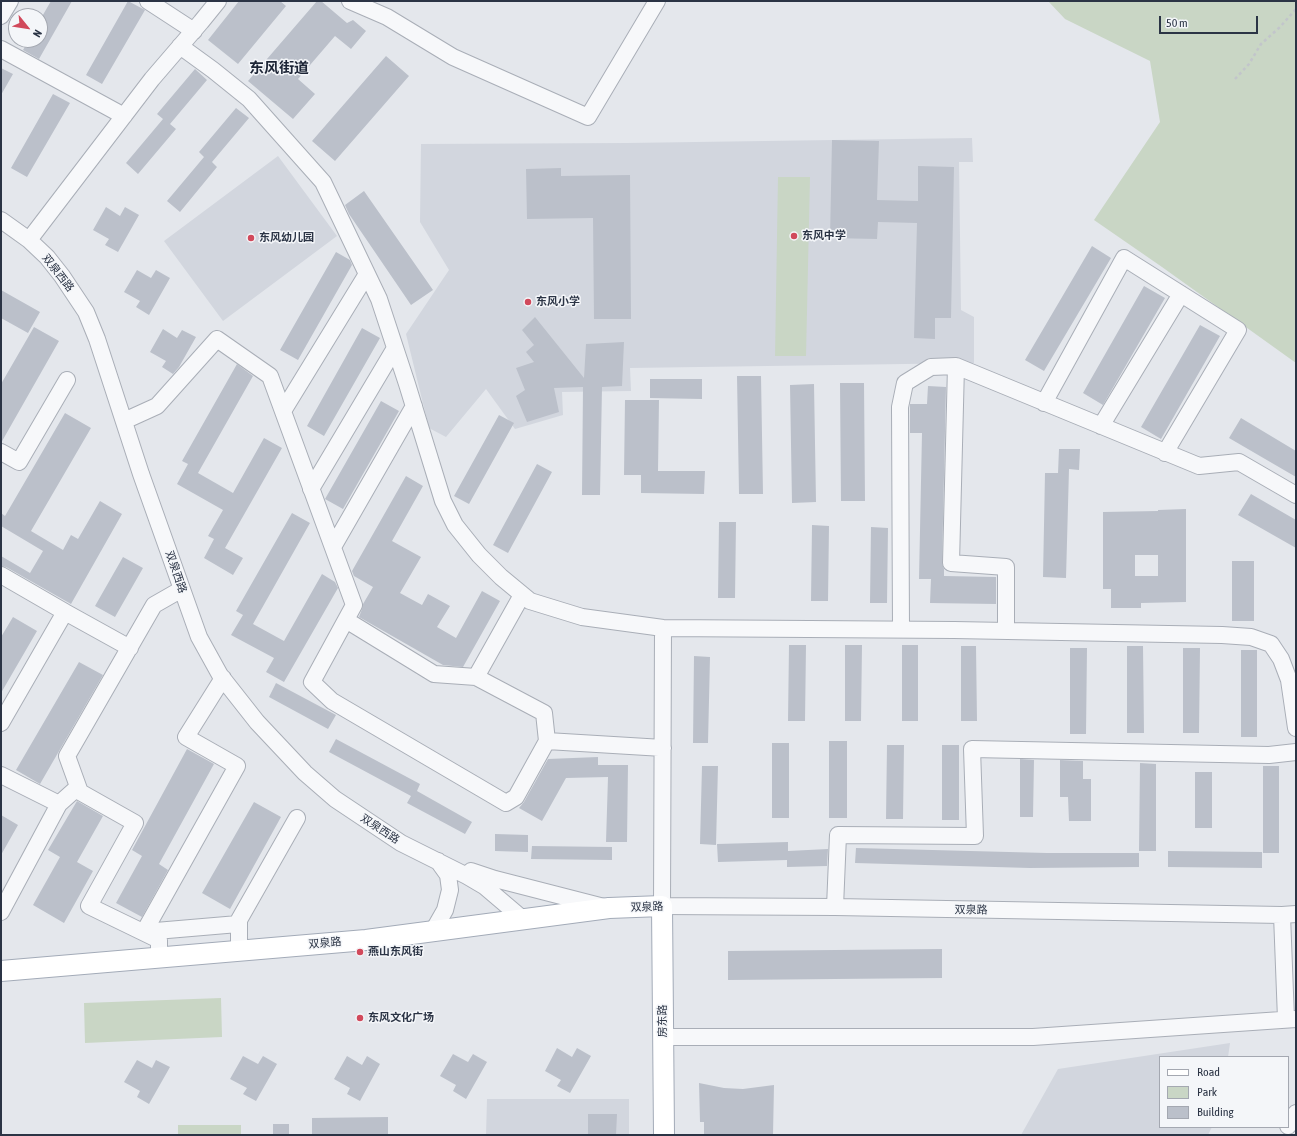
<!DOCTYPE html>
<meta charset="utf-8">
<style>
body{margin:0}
#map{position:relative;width:1297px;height:1136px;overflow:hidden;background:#e4e7ec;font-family:"Asap Condensed",sans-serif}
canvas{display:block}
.frame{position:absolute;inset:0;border:2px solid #2b3445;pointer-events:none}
.legend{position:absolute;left:1159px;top:1056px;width:130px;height:72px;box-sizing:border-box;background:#f4f6f9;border:1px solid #a4a8b1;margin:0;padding:5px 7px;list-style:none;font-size:12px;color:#2b3445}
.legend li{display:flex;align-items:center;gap:8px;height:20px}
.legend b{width:20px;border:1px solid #a4a8b1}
.north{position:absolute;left:8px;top:8px;width:40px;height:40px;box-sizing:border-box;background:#f4f6f9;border:1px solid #a4a8b1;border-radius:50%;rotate:120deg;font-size:11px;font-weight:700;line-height:16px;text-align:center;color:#2b3445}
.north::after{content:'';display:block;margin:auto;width:14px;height:18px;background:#d1495b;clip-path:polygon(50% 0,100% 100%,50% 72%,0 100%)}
.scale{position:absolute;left:1159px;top:16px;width:99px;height:18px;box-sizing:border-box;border:2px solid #2b3445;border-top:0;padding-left:5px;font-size:12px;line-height:14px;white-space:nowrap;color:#2b3445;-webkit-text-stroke:3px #f4f6f9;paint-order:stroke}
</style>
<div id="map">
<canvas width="1297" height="1136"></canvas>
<div class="frame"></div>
<ul class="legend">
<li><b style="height:5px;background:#fff"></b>Road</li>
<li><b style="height:11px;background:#c9d6c5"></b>Park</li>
<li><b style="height:11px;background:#bbc0ca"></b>Building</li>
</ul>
<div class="north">N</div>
<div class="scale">50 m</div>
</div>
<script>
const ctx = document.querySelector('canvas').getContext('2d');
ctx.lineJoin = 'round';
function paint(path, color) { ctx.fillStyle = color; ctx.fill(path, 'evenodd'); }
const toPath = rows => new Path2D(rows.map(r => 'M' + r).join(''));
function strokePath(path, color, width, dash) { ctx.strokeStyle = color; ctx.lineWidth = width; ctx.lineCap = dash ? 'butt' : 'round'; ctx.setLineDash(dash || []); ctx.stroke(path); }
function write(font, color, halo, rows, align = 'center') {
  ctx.font = font + ' "Asap Condensed","Noto Sans SC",sans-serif'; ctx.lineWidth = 3; ctx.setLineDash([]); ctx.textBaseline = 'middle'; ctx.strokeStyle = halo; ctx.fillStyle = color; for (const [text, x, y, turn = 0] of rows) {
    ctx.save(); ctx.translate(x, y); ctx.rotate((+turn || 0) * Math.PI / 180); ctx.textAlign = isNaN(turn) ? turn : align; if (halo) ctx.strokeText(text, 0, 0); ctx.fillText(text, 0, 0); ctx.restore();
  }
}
paint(toPath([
 [972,138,973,162,959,162,961,310,974,317,974,363,630,368,631,391,562,392,563,415,515,429,486,389,446,437,429,428,406,334,449,270,420,222,421,144,627,143],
 [278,156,337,236,223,321,164,241],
 [1230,1043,1228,1057,1160,1057,1160,1127,1212,1127,1208,1135,1021,1135,1058,1069],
 [487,1099,629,1099,629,1135,486,1135]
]), '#d2d6de');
paint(toPath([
 [1048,1,1296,1,1296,363,1162,267,1094,220,1160,122,1150,61,1065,19],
 [778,177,810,177,806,356,775,356],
 [221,998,222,1037,85,1043,84,1003],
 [178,1125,241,1125,241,1135,178,1135]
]), '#c9d6c5');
paint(toPath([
 [51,1,72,1,39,59,23,50,29,40,40,40,40,20],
 [128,1,145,10,102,84,86,75],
 [239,1,280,1,286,6,238,64,208,40],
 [317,1,321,1,347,23,353,20,366,31,351,49,335,36,298,79,315,94,293,119,248,81],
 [386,56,409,76,335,161,312,141],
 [1,68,13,74,1,95],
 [195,69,207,80,170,124,176,129,138,174,126,163,163,119,157,114],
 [53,94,70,103,27,177,11,168],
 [236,108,249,118,212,162,217,167,180,212,167,201,204,157,199,152],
 [832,140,879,141,877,200,918,201,918,166,954,167,951,318,935,318,935,339,914,338,917,223,878,222,877,239,830,238],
 [561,168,561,176,630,175,631,319,594,319,593,218,527,219,526,169],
 [364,191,433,290,411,305,349,214,345,205],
 [106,207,120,216,125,207,139,215,118,252,105,245,109,239,93,230],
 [1092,246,1111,258,1044,371,1025,360],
 [336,252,350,260,352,265,298,360,280,350],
 [137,270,151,278,156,270,170,278,149,315,136,307,140,301,124,292],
 [1144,286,1165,298,1103,405,1083,393],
 [1,290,40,312,28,333,1,318],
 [535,317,584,378,586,344,624,342,622,386,602,387,600,495,582,495,583,387,554,388,559,412,527,422,516,396,525,390,516,368,534,362,526,352,534,345,522,330],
 [1200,325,1220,336,1161,439,1141,427],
 [34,327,59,341,1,443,1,384],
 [362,328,380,338,324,436,307,426],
 [163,329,177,338,182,330,196,337,179,367,173,374,162,367,166,361,150,352],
 [237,364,253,376,198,473,233,493,264,438,282,448,225,548,243,558,233,575,204,558,214,539,208,536,223,510,177,484,188,464,182,461],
 [737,376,761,376,763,494,739,494],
 [650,379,702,379,702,399,650,398],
 [840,383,864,383,865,501,841,501],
 [814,384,816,502,792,503,790,385],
 [928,386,946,387,942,563,944,569,944,576,996,577,996,604,930,603,931,579,919,579,922,433,910,433,910,404,927,404],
 [625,400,659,400,658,471,705,471,704,494,641,493,641,475,624,475],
 [381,401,399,411,343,509,325,499],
 [65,413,91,428,31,531,63,550,71,535,78,539,100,501,122,514,71,604,6,567,1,566,1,556,30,573,43,551,1,526,1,513,5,516],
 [499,415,514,423,469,504,454,496],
 [1241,418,1296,451,1296,477,1229,438],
 [1059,449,1080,449,1079,470,1069,469,1066,578,1043,577,1045,473,1058,473],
 [537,464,552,472,508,553,493,545],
 [406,476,423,486,392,541,421,557,400,593,422,605,428,594,450,606,437,627,456,638,482,591,500,601,463,667,443,665,359,617,362,609,363,604,373,587,354,576,352,571],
 [1251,494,1296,520,1296,548,1238,515],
 [1186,509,1186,602,1141,603,1141,608,1111,608,1111,589,1103,589,1103,512,1158,511,1158,510],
 [1135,555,1158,555,1158,576,1135,576],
 [292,513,310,523,253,624,284,641,322,574,335,582,338,588,284,682,266,672,274,658,231,635,243,615,236,611],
 [719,522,736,522,735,598,718,598],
 [812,525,829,526,828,601,811,601],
 [871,527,888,528,887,603,870,603],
 [123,557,143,568,115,617,95,606],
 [1232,561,1254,561,1254,621,1232,621],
 [13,617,37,631,1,693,1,637],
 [789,645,806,645,805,721,788,721],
 [845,645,862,645,861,721,845,721],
 [902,645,918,645,918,721,902,721],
 [961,646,976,646,977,721,961,721],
 [1127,646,1143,646,1144,733,1127,733],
 [1070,648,1087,648,1086,734,1070,734],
 [1183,648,1200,648,1199,733,1183,733],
 [1241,650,1257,650,1257,737,1241,737],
 [694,656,710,657,708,743,693,743],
 [79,662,103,675,40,784,16,770],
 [276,683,336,715,328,729,269,697],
 [336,739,420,784,417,791,472,822,465,834,407,803,411,796,329,752],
 [829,741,847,741,847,818,829,818],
 [772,743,789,743,789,818,772,818],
 [887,745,904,745,903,819,886,819],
 [942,745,959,745,959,820,942,820],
 [187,749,214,764,159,864,168,870,142,917,116,903,142,856,132,850],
 [598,757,598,765,628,765,627,842,606,842,608,777,566,778,542,821,519,808,524,802,548,759],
 [1020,759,1034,760,1033,817,1020,817],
 [1060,760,1083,761,1083,779,1091,779,1091,821,1069,821,1068,797,1060,797],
 [1140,763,1156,764,1156,851,1139,851],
 [702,766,718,766,716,845,700,844],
 [1263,766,1279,766,1279,853,1263,853],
 [1195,772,1212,772,1212,828,1195,828],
 [77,801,103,816,77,862,93,871,64,923,33,905,60,857,48,850],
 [254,802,281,817,230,909,202,893],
 [1,815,18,825,1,855],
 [495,834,528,835,528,852,495,851],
 [788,842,788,851,828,849,827,866,787,867,787,860,718,862,717,844],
 [532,846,612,847,612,860,531,859],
 [856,848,1047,853,1139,853,1139,867,1030,868,855,863],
 [1168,851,1262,852,1262,868,1168,867],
 [942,949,942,978,728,980,728,951],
 [557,1048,572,1057,577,1048,591,1056,570,1093,557,1086,561,1080,545,1071],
 [453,1054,468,1062,473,1054,487,1062,466,1099,453,1091,456,1085,440,1076],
 [243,1056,258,1064,263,1056,277,1064,256,1101,243,1094,247,1088,230,1079],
 [347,1056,362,1065,367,1056,380,1064,360,1101,347,1094,350,1088,334,1079],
 [137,1060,152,1068,156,1060,170,1067,149,1104,137,1097,140,1091,124,1082],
 [699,1083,724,1088,743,1089,774,1085,773,1135,704,1135,704,1122,700,1122],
 [588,1114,617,1114,616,1135,588,1135],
 [388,1117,388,1135,312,1135,312,1118],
 [273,1124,289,1124,289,1135,273,1135]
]), '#bbc0ca');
const minor = toPath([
 [148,1,194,31],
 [350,1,387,17,453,57,588,117,657,1],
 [1,16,10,1],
 [180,46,213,70,249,99,323,182,379,299,407,384,443,501,455,525,479,555,501,577,530,601,582,617,663,628,954,630,1222,635,1251,637,1271,644,1281,659,1289,680,1296,728],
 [1,49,124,116],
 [1,220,29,240,47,257,62,276,86,312,97,339,141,474,199,637,220,675,257,722,305,773,335,799,401,843,467,876,484,886,524,920],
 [29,240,152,79,201,22,218,1],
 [956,366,951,563,1006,567,1006,631],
 [1044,403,1124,258,1238,330,1165,453],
 [283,411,367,274],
 [124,421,157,406,217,339,270,376,354,605,312,682,332,701,506,803,516,797,547,741,663,748],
 [1101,426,1181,294],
 [1,452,19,462,67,380],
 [311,489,395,348],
 [333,547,414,406],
 [1,575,65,612],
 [522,595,476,677,544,713,547,741],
 [346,620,434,674,476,677],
 [663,628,662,906,835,907,1282,915,1296,914],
 [901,629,900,407,905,383,931,367,956,366,1199,466,1239,462,1296,495],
 [223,678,186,737,237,766,144,932,238,924],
 [1,723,65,612,130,648],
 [1,775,59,804],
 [471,871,495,879,604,907],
 [835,907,838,835,975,836,972,749,1269,755,1296,752],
 [1,912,59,804,78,787],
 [1282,915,1286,1019],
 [433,931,445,910,450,890,448,875,438,861],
 [239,951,239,920,297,818],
 [159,958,159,940,89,906,135,823,80,792,67,756,154,605,182,589],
 [663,1037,1033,1037,1296,1019],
 [1288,1126,1296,1113]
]);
const major = toPath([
 [1,971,366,940,609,908,662,906,664,1135]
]);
strokePath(minor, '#a9aeb7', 18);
strokePath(major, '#a3abb8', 22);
strokePath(toPath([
 [1235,79,1249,64,1261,44,1280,27,1296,9]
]), '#c2c5cb', 2.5, [3, 3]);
strokePath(minor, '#f7f8fa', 16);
strokePath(major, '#fff', 20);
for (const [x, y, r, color] of [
 [794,236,4,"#d1495b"],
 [251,238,4,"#d1495b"],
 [528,302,4,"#d1495b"],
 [360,952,4,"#d1495b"],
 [360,1018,4,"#d1495b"]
]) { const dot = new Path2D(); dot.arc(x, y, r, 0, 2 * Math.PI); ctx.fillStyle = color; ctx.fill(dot); strokePath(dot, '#f4f6f9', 1.5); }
write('bold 11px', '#2b3445', '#f4f6f9', [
 ["东风中学",802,236],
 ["东风幼儿园",259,238],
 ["东风小学",536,302],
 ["燕山东风街",368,952],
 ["东风文化广场",368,1018]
], 'left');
write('11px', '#2b3445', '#f4f6f9', [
 ["双泉西路",58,273,52],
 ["双泉西路",176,572,71],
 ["双泉西路",380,829,33],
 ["双泉路",647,907,-2],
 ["双泉路",971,910,1],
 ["双泉路",325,943,-5],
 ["房东路",663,1021,-90]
]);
write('bold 15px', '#1d2536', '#f4f6f9', [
 ["东风街道",279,68]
]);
</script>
